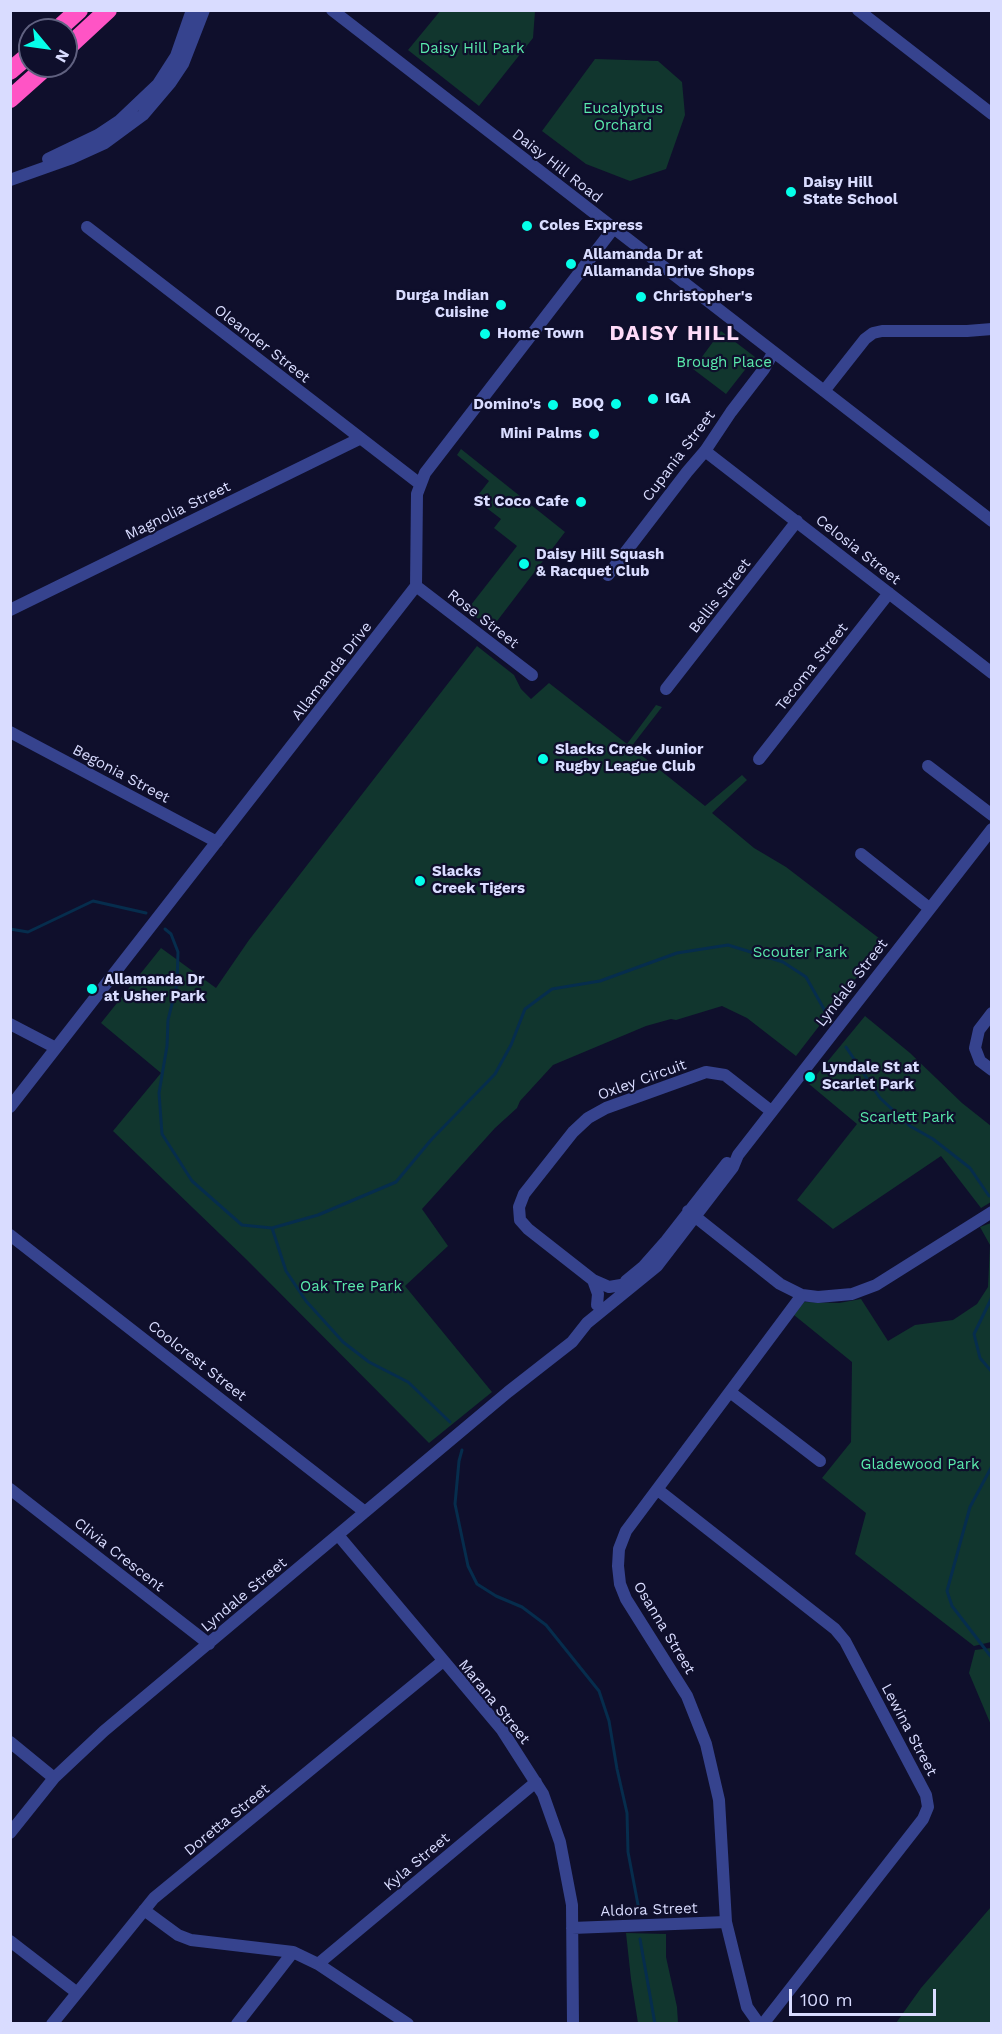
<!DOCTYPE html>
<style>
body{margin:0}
#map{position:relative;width:1002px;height:2034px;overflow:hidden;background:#0f0f2c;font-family:"Work Sans",sans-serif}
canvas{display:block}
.frame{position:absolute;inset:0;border:12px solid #d9dcff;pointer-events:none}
.north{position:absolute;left:18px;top:18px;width:60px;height:60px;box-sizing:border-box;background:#0f0f2c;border:2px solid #606180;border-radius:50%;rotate:119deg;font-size:16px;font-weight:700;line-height:24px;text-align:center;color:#d9dcff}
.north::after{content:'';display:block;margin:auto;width:21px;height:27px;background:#05ffea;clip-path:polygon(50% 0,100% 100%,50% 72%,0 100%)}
.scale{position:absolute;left:789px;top:1989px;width:147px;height:27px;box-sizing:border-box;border:3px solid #d9dcff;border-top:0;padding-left:8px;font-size:18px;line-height:21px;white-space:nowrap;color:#d9dcff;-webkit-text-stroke:4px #0f0f2c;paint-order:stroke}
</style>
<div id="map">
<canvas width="1002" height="2034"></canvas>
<div class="frame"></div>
<div class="north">N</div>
<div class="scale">100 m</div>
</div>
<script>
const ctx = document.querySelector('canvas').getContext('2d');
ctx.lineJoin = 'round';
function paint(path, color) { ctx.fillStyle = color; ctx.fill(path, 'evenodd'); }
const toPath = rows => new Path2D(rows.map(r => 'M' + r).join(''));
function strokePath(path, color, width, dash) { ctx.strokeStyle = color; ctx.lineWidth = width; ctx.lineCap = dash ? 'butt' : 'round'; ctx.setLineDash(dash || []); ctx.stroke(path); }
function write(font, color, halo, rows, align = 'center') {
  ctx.font = font + ' "Work Sans",sans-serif'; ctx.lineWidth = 4.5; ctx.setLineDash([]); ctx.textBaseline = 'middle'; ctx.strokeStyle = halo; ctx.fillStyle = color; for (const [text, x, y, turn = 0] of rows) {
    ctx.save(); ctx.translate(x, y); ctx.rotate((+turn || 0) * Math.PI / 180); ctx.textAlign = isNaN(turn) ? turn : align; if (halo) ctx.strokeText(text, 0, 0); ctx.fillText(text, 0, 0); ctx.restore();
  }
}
paint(toPath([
 [441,10,535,11,533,38,479,106,408,50],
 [595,59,658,61,682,82,685,115,666,169,630,181,586,164,542,131],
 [721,331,755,357,726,394,693,369],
 [461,449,565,532,491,629,467,610,517,546,494,528,501,519,475,499,489,481,457,455],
 [477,646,514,675,521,689,531,699,549,683,627,744,656,705,662,707,631,747,705,806,742,775,747,780,712,813,754,848,786,867,884,942,796,1056,747,1018,722,1006,676,1020,671,1019,646,1026,553,1065,520,1101,517,1108,495,1128,422,1209,448,1246,405,1286,492,1392,429,1443,247,1260,113,1131,161,1073,101,1023,161,948,216,988,249,940],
 [865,1016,910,1053,962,1103,991,1126,991,1202,981,1208,941,1156,833,1229,797,1200,857,1124,809,1084],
 [991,1223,991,1642,974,1646,855,1554,866,1513,822,1478,851,1442,852,1362,794,1315,804,1302,839,1303,861,1299,888,1341,915,1325,953,1320,977,1304,988,1287,990,1245,980,1227],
 [991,1648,992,1648,991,1725,969,1673,975,1650],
 [991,1907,991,2023,896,2023,921,1988],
 [626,1933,666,1934,666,1957,677,2007,678,2023,638,2023,631,1979]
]), '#11362e');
strokePath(toPath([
 [10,929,28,932,93,901,146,913],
 [165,929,171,934,178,952,177,984,168,1020,167,1046,159,1093,162,1134,192,1181,242,1225,272,1228,318,1215,396,1182,431,1140,495,1074,511,1045,525,1009,552,989,600,981,677,953,728,945,783,962,806,977,825,1011],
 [846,1047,880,1098,910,1126,933,1139,970,1168,989,1196],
 [272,1228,286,1271,306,1301,343,1342,369,1362,408,1382,450,1422],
 [992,1297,974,1334,980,1358,992,1372],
 [462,1450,459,1461,455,1504,468,1566,477,1584,496,1596,522,1607,546,1625,599,1691,609,1721,617,1769,627,1813,628,1852,639,1910],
 [992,1466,970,1507,947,1591,952,1606,992,1658],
 [640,1939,655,2024]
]), '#062d4d', 3);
strokePath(toPath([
 [332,10,992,521],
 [858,10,992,114],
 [48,159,98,135,119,121,158,84,176,56,192,10],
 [10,180,72,158,105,143,143,115,171,82,183,64,204,10],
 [87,227,420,484],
 [824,391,865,339,873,333,882,331,967,331,992,329],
 [705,451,992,673],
 [608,575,687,472,705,451,731,412,764,369,773,353],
 [416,586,532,675],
 [10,610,359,439],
 [666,689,797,521],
 [10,732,217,842],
 [759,759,889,593],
 [928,766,992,815],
 [861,854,929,908],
 [992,1013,979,1030,975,1048,980,1061,992,1070],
 [10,1024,56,1048],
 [10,1107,416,586,417,494,425,473,613,229],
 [688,1211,780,1284,802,1295,818,1297,852,1294,876,1285,992,1212],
 [10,1235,365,1512],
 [593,1280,598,1294,597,1305],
 [626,1281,643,1267,666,1241,727,1163],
 [621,1285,609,1287,593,1280,528,1229,520,1220,519,1207,524,1194,573,1132,588,1118,606,1108,706,1072,725,1075,771,1111],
 [730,1392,820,1461],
 [10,1489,209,1644],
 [658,1490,835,1629,845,1641,926,1795,928,1807,923,1819,763,2024],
 [338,1535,502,1730,543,1794,560,1842,572,1905,573,2024],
 [10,1742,54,1778],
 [10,1833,54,1778,104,1731,508,1392,572,1342,587,1323,657,1266,733,1167,738,1155,992,829],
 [144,1910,178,1935,191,1940,293,1952,318,1964,408,2024],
 [572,1928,726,1922],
 [10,1941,76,1992],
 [318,1964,536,1782],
 [52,2024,154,1898,443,1661],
 [237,2024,293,1952],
 [759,2024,747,2007,726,1922,719,1800,706,1744,687,1696,626,1599,620,1584,618,1566,619,1549,626,1531,802,1295]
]), '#36438e', 12);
strokePath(toPath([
 [57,30,79,10],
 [66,49,108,10],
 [10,71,30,54],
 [10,99,47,66]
]), '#ff54c5', 18);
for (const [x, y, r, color] of [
 [791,192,6,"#05ffea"],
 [527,226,6,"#05ffea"],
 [571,264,6,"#05ffea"],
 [641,297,6,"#05ffea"],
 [501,305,6,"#05ffea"],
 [485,334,6,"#05ffea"],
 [653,399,6,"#05ffea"],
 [616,404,6,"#05ffea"],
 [553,405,6,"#05ffea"],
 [594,434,6,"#05ffea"],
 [581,502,6,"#05ffea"],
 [524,564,6,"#05ffea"],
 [543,759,6,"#05ffea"],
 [420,881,6,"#05ffea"],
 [92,989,6,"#05ffea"],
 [810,1077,6,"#05ffea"]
]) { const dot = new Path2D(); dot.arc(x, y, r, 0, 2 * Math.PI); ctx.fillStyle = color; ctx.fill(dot); strokePath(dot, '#0f0f2c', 2); }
write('15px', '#5aeaac', '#0f0f2c', [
 ["Daisy Hill Park",472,49],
 ["Eucalyptus",623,109],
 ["Orchard",623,126],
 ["Brough Place",724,363],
 ["Scouter Park",800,953],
 ["Scarlett Park",907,1118],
 ["Oak Tree Park",351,1287],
 ["Gladewood Park",920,1465]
]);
write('15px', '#d9dcff', '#0f0f2c', [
 ["Daisy Hill Road",557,166,38],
 ["Oleander Street",262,344,38],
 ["Cupania Street",679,456,-53],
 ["Magnolia Street",178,511,-26],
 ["Celosia Street",858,550,38],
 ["Bellis Street",720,596,-52],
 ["Rose Street",483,619,38],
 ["Tecoma Street",812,667,-52],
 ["Allamanda Drive",332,671,-52],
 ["Begonia Street",121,774,28],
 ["Lyndale Street",852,983,-52],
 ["Oxley Circuit",642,1080,-20],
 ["Coolcrest Street",197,1361,38],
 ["Clivia Crescent",119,1555,38],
 ["Lyndale Street",244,1595,-40],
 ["Osanna Street",664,1628,59],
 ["Marana Street",494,1702,51],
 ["Lewina Street",909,1730,62],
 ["Doretta Street",227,1820,-39],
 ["Kyla Street",417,1862,-40],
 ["Aldora Street",649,1910,-2]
]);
write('bold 15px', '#d9dcff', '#0f0f2c', [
 ["Daisy Hill",803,183],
 ["State School",803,200],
 ["Coles Express",539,226],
 ["Allamanda Dr at",583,255],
 ["Allamanda Drive Shops",583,272],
 ["Durga Indian",489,296,"right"],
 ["Cuisine",489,313,"right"],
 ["Christopher's",653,297],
 ["Home Town",497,334],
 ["IGA",665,399],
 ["BOQ",604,404,"right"],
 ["Domino's",541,405,"right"],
 ["Mini Palms",582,434,"right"],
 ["St Coco Cafe",569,502,"right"],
 ["Daisy Hill Squash",536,555],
 ["& Racquet Club",536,572],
 ["Slacks Creek Junior",555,750],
 ["Rugby League Club",555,767],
 ["Slacks",432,872],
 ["Creek Tigers",432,889],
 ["Allamanda Dr",104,980],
 ["at Usher Park",104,997],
 ["Lyndale St at",822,1068],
 ["Scarlet Park",822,1085]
], 'left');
ctx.letterSpacing = '1.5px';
write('bold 21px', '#ffdbf9', '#0f0f2c', [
 ["DAISY HILL",675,334]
]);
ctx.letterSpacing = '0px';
</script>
